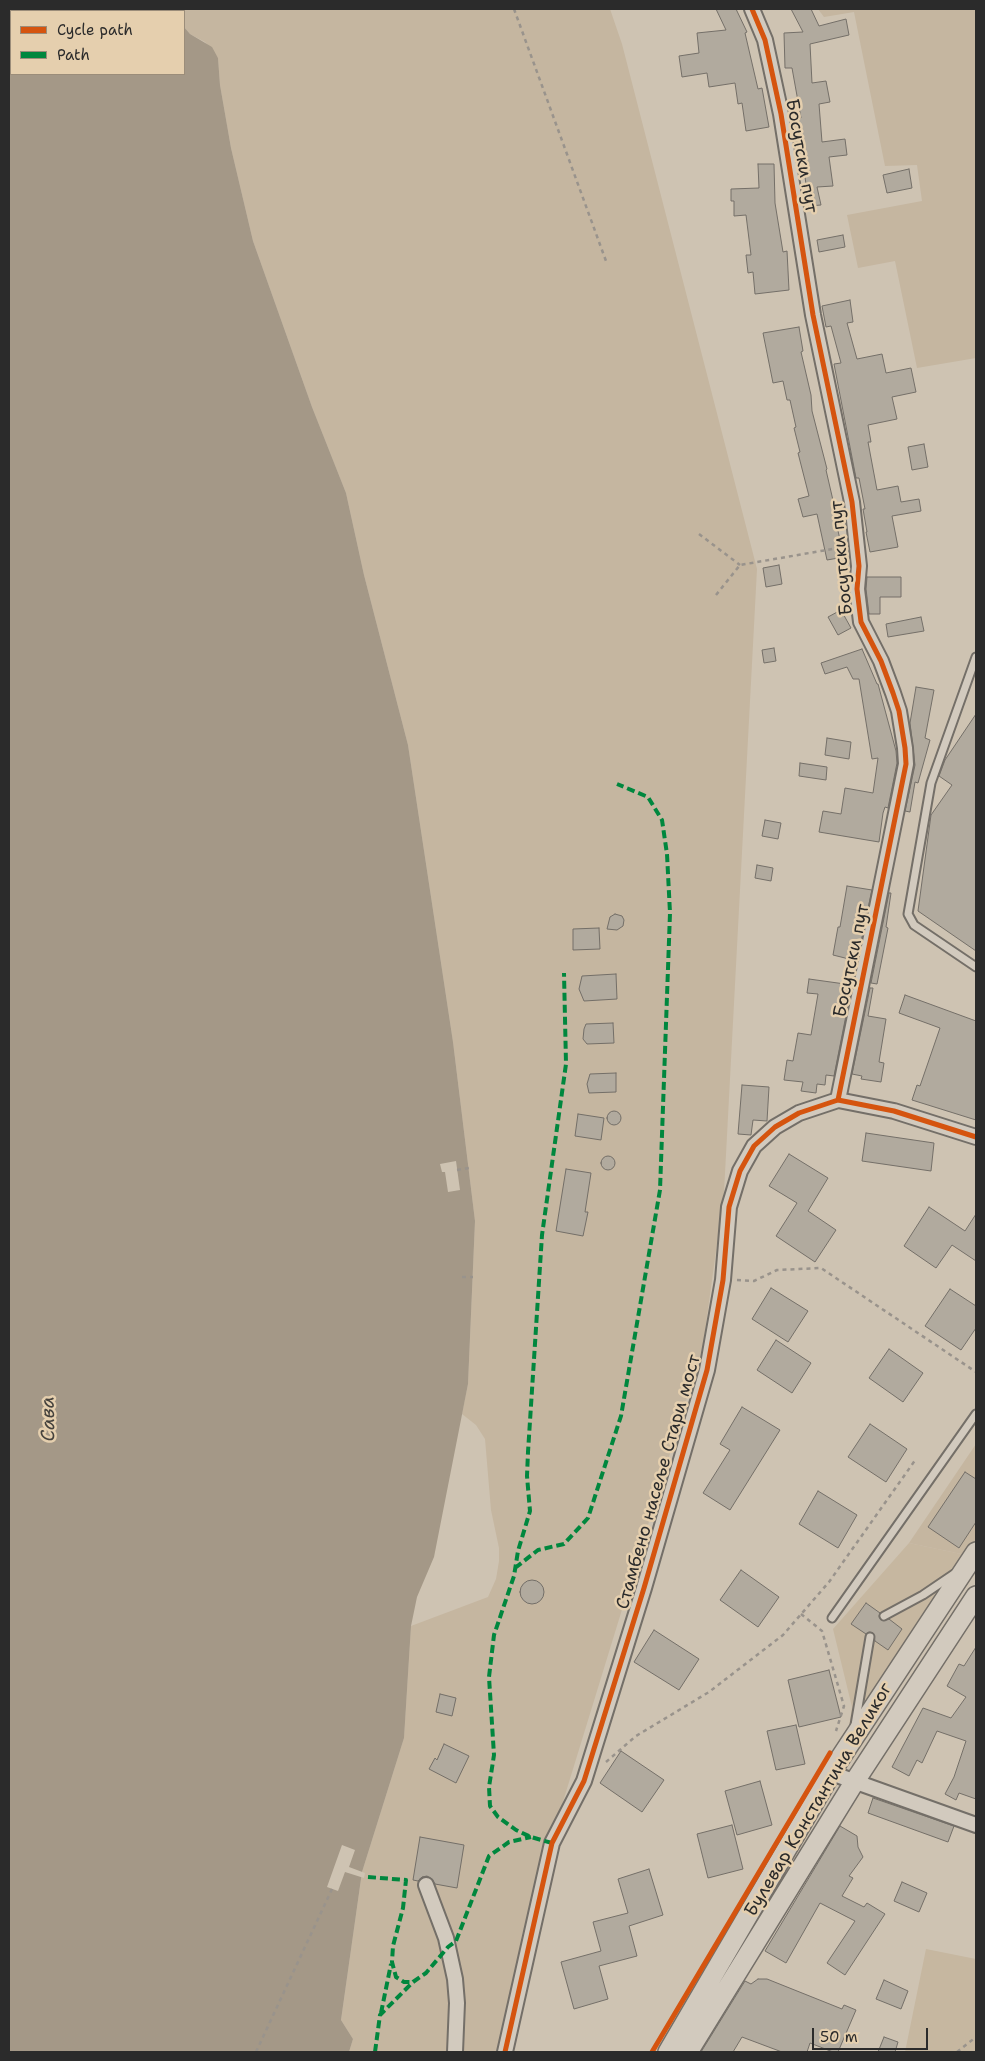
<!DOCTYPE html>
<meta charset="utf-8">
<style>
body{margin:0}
#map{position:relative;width:985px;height:2061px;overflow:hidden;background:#cec3b2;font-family:"Shantell Sans",sans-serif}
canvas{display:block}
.frame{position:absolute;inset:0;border:10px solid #2b2b2b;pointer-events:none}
.legend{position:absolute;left:10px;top:10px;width:175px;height:65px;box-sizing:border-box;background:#e5cfae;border:1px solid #9b8d7a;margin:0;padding:6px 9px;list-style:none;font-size:15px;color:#2b2b2b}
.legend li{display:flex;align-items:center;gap:10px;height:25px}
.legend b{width:25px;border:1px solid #9b8d7a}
.scale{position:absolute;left:812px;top:2028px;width:116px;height:22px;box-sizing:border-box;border:2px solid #2b2b2b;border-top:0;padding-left:6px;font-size:15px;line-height:18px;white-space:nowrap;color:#2b2b2b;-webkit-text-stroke:4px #e5cfae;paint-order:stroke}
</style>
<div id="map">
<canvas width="985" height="2061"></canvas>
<div class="frame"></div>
<ul class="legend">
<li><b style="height:6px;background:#d5540f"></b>Cycle path</li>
<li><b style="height:6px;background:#00873e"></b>Path</li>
</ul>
<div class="scale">50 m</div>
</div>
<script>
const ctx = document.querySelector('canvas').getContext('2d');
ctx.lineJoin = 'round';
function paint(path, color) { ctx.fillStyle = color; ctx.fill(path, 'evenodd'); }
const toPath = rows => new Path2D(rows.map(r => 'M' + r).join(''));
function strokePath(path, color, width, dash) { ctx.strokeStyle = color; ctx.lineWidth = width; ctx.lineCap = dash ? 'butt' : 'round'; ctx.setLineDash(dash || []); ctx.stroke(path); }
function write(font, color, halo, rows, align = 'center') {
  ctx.font = font + ' "Shantell Sans",sans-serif'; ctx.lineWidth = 5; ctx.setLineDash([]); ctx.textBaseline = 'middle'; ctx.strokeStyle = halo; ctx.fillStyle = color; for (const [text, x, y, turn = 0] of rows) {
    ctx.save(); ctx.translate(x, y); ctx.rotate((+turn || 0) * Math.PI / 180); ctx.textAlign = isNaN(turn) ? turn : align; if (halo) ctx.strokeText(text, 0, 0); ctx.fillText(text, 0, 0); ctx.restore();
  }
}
paint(toPath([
 [909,1543,966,1555,849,1726,852,1707,833,1629],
 [926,1949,976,1959,976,2052,905,2052]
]), '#c6b7a0');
paint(toPath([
 [174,9,610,9,622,44,757,569,724,1192,703,1346,522,1935,509,2052,349,2052,353,2039,341,2020,362,1872,404,1738,411,1626,488,1597,496,1579,499,1561,499,1548,491,1510,485,1439,476,1425,462,1414,468,1384,475,1221,453,1042,408,745,364,575,346,493,312,407,253,241,231,148,220,85,218,58,205,42,190,34,184,27,184,11,175,11],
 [818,9,976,9,976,358,917,368,895,261,858,268,847,215,922,201,917,165,885,166,854,12,824,17],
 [976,1444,976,1564,966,1555,909,1543]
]), '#c5b6a0');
paint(toPath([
 [9,9,174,9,175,11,11,11,11,74,184,74,184,27,190,34,212,47,218,58,220,85,231,148,253,241,312,407,346,493,364,575,408,745,453,1042,475,1221,468,1384,434,1557,417,1597,411,1626,404,1738,362,1872,341,2020,353,2039,349,2052,9,2052]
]), '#a49887');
paint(toPath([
 [456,1161,460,1190,448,1192,445,1172,442,1172,440,1164],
 [342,1845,355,1850,349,1867,365,1873,364,1878,345,1872,338,1891,327,1887]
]), '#cec3b2');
const building = toPath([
 [716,9,736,9,747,32,745,33,758,89,762,88,769,127,746,131,742,103,738,104,735,83,709,87,707,73,682,77,679,56,699,53,697,33,726,30,716,9],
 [791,9,811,9,819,26,846,19,849,35,810,44,812,83,826,81,830,102,819,104,822,142,845,139,847,155,829,157,833,186,817,187,821,205,809,206,805,177,804,178,797,144,795,144,794,139,793,118,801,118,792,68,785,68,784,33,803,32,791,9],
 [758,164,774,164,775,203,783,252,787,251,789,290,755,294,753,272,748,273,746,255,751,255,746,215,734,216,734,201,731,201,731,189,759,188,758,164],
 [909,169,912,188,887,193,883,175,909,169],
 [843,235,845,247,819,252,817,240,843,235],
 [850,300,853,322,847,323,857,359,882,354,886,373,911,368,916,392,892,397,897,419,868,425,871,442,868,442,877,490,898,486,901,502,919,499,921,511,892,516,898,547,870,552,866,532,867,532,863,509,865,509,859,478,856,478,834,364,841,363,831,326,826,327,822,306,850,300],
 [799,327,803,351,801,352,811,395,812,411,827,469,826,470,835,509,833,509,844,557,827,560,817,514,803,517,798,499,809,496,798,453,800,452,794,428,796,427,790,400,787,400,783,381,773,383,763,333,799,327],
 [924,444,928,467,912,470,908,447,924,444],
 [779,565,782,584,766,587,763,568,779,565],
 [867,577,901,577,901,597,880,597,880,614,869,614,866,589,867,577],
 [841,610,851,628,838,635,828,617,841,610],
 [921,617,924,631,888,637,886,624,921,617],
 [774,648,776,661,764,663,762,650,774,648],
 [862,649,877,684,878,684,896,751,897,763,888,808,885,807,883,813,879,842,819,832,823,811,841,814,845,788,873,793,878,758,872,759,859,679,853,679,847,667,825,674,821,663,862,649],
 [916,687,934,690,925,738,930,740,918,783,915,782,910,812,905,811,915,765,910,723,916,687],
 [976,714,976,951,918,911,931,815,952,785,939,776,945,760,976,714],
 [827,738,851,742,849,759,825,755,827,738],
 [800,763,827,767,826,780,799,776,800,763],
 [765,820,781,823,778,839,762,836,765,820],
 [757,865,773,868,771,881,755,878,757,865],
 [847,886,872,890,857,961,833,955,838,927,840,927,847,886],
 [889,893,891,893,886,927,888,928,877,984,871,983,889,893],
 [615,914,622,916,624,920,623,926,617,930,607,929,610,917,615,914],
 [599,928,600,949,573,950,573,929,599,928],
 [616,974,617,999,584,1001,579,989,582,976,616,974],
 [809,979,852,985,834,1076,826,1075,825,1085,817,1084,816,1093,801,1091,803,1082,784,1080,787,1060,793,1061,798,1033,811,1035,818,994,807,993,809,979],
 [870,988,873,988,868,1016,886,1019,879,1062,884,1063,881,1082,861,1079,862,1076,852,1074,870,988],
 [905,995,976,1021,976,1120,912,1100,917,1085,920,1086,940,1028,899,1013,905,995],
 [613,1023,614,1043,587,1044,583,1039,584,1029,586,1024,613,1023],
 [616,1073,616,1092,589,1093,587,1084,590,1074,616,1073],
 [742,1085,769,1087,767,1121,753,1120,751,1135,738,1134,742,1085],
 '607 1118a7 7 0 1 1 14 0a7 7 0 1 1-14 0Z',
 [578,1114,604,1118,601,1140,575,1136,578,1114],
 [866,1133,934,1143,931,1171,862,1161,866,1133],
 [789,1154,828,1178,808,1211,836,1230,815,1262,776,1236,797,1203,769,1186,789,1154],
 '601 1163a7 7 0 1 1 14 0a7 7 0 1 1-14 0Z',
 [566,1169,591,1173,585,1212,588,1212,583,1236,556,1231,566,1169],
 [929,1207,965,1231,976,1214,976,1261,952,1245,936,1268,904,1246,929,1207],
 [771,1288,808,1311,788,1342,752,1319,771,1288],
 [950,1289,976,1306,976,1328,961,1350,925,1326,950,1289],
 [776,1340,811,1363,792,1393,757,1370,776,1340],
 [889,1349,923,1373,903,1402,869,1378,889,1349],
 [742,1407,780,1430,730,1510,703,1493,730,1450,720,1444,742,1407],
 [870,1424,907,1449,886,1482,848,1457,870,1424],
 [965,1472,976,1479,976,1522,959,1548,928,1527,965,1472],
 [818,1491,857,1515,838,1548,799,1524,818,1491],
 [741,1570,779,1597,758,1627,720,1600,741,1570],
 '520 1592a12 12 0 1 1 24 0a12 12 0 1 1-24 0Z',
 [866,1603,880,1613,879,1616,881,1620,889,1619,902,1629,888,1650,875,1641,873,1633,869,1632,866,1634,851,1624,866,1603],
 [654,1630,699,1659,679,1690,634,1662,654,1630],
 [976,1647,976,1799,959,1793,956,1800,945,1794,954,1777,966,1741,937,1731,922,1763,917,1760,909,1776,892,1767,923,1708,951,1718,966,1697,947,1686,959,1664,964,1666,976,1647],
 [829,1670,841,1717,799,1727,788,1680,829,1670],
 [440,1694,456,1698,452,1716,436,1712,440,1694],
 [796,1725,805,1764,776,1770,767,1731,796,1725],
 [444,1744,469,1756,456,1783,429,1769,435,1758,437,1760,444,1744],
 [621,1751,664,1780,642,1812,600,1783,621,1751],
 [760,1781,772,1825,737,1835,725,1791,760,1781],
 [873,1798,954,1826,948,1842,868,1813,873,1798],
 [732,1825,743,1869,708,1878,697,1834,732,1825],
 [840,1826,857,1836,858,1847,863,1857,849,1876,853,1878,842,1896,864,1907,867,1903,885,1914,845,1975,827,1963,855,1921,820,1903,786,1963,765,1951,840,1826],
 [420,1837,464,1845,457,1888,435,1884,432,1879,427,1876,422,1877,418,1881,413,1880,420,1837],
 [649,1869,663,1915,629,1926,637,1956,599,1966,608,1999,574,2009,561,1962,601,1951,593,1922,628,1913,618,1879,649,1869],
 [902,1882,927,1893,919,1912,894,1901,902,1882],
 [758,1979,767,1979,842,2009,844,2005,856,2010,838,2052,833,2052,810,2043,807,2052,782,2052,742,2037,733,2052,701,2052,745,1981,751,1984,758,1979],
 [884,1980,908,1991,901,2009,876,1999,884,1980],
 [884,2037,898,2042,895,2052,878,2052,884,2037]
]);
paint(building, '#b1aa9e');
strokePath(building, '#746f68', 1);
const service = toPath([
 [976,657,931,783,908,914,914,925,976,967],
 [884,1616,923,1595,954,1574],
 [832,1618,976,1414],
 [855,1725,870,1637]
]);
const minor = toPath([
 [752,9,765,40,781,114,813,315,852,502,859,566,857,589,861,622,881,661,893,693,899,711,905,748,906,764,838,1100],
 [831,1773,976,1825],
 [426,1885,446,1938,455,1979,457,2003,455,2052],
 [505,2052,552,1843,584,1781,644,1588,707,1370,723,1280,729,1207,740,1171,754,1146,775,1127,799,1113,838,1100,894,1111,976,1137]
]);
const secondary = toPath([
 [668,2052,837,1763,976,1552],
 [688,2052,855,1781,976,1596]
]);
strokePath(service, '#746f68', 11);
strokePath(minor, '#746f68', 18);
strokePath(secondary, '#746f68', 22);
strokePath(toPath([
 [514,9,606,261],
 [699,534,740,565],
 [716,595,740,565,844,547],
 [457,1170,469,1168],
 [462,1277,473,1277],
 [737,1280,754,1281,777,1270,821,1268,976,1372],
 [801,1614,822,1631,844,1706,836,1731],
 [606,1762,636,1736,709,1692,783,1635,829,1582,916,1459],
 [256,2052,332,1889],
 [957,2052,976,2037]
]), '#99938c', 2.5, [4, 4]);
strokePath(service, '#d2cabe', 7);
strokePath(minor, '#d2cabe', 14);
strokePath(secondary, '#d2cabe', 19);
strokePath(toPath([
 [515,1568,538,1550,564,1544,588,1518,621,1416,660,1190,670,913,667,854,662,820,648,797,617,784],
 [552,1843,531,1837,516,1830,498,1817,490,1806,489,1787,494,1755,489,1677,494,1635,514,1576,518,1551,530,1511,527,1476,528,1452,542,1235,566,1064,564,973],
 [368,1877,406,1880,403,1908,393,1946,392,1962,396,1977,404,1982,413,1982],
 [381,2013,391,1964],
 [375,2052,380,2015,413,1982,426,1973,448,1947,456,1941,489,1856,509,1842,531,1837]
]), '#00873e', 4, [8, 4]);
strokePath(toPath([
 [752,9,765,40,781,114,813,315,852,502,859,566,857,589,861,622,881,661,893,693,899,711,905,748,906,764,838,1100],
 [505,2052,552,1843,584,1781,644,1588,707,1370,723,1280,729,1207,740,1171,754,1146,775,1127,799,1113,838,1100,894,1111,976,1137],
 [652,2052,830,1753]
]), '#d5540f', 5);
write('18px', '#2b2b2b', '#e5cfae', [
 ["Босутски пут",801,156,80],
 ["Босутски пут",842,558,-95],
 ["Босутски пут",852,961,-78],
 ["Стамбено насеље Стари мост",659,1482,-74],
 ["Булевар Константина Великог",819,1800,-59]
]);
write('italic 19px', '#45423d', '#e5cfae', [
 ["Сава",49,1419,-91]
]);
</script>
